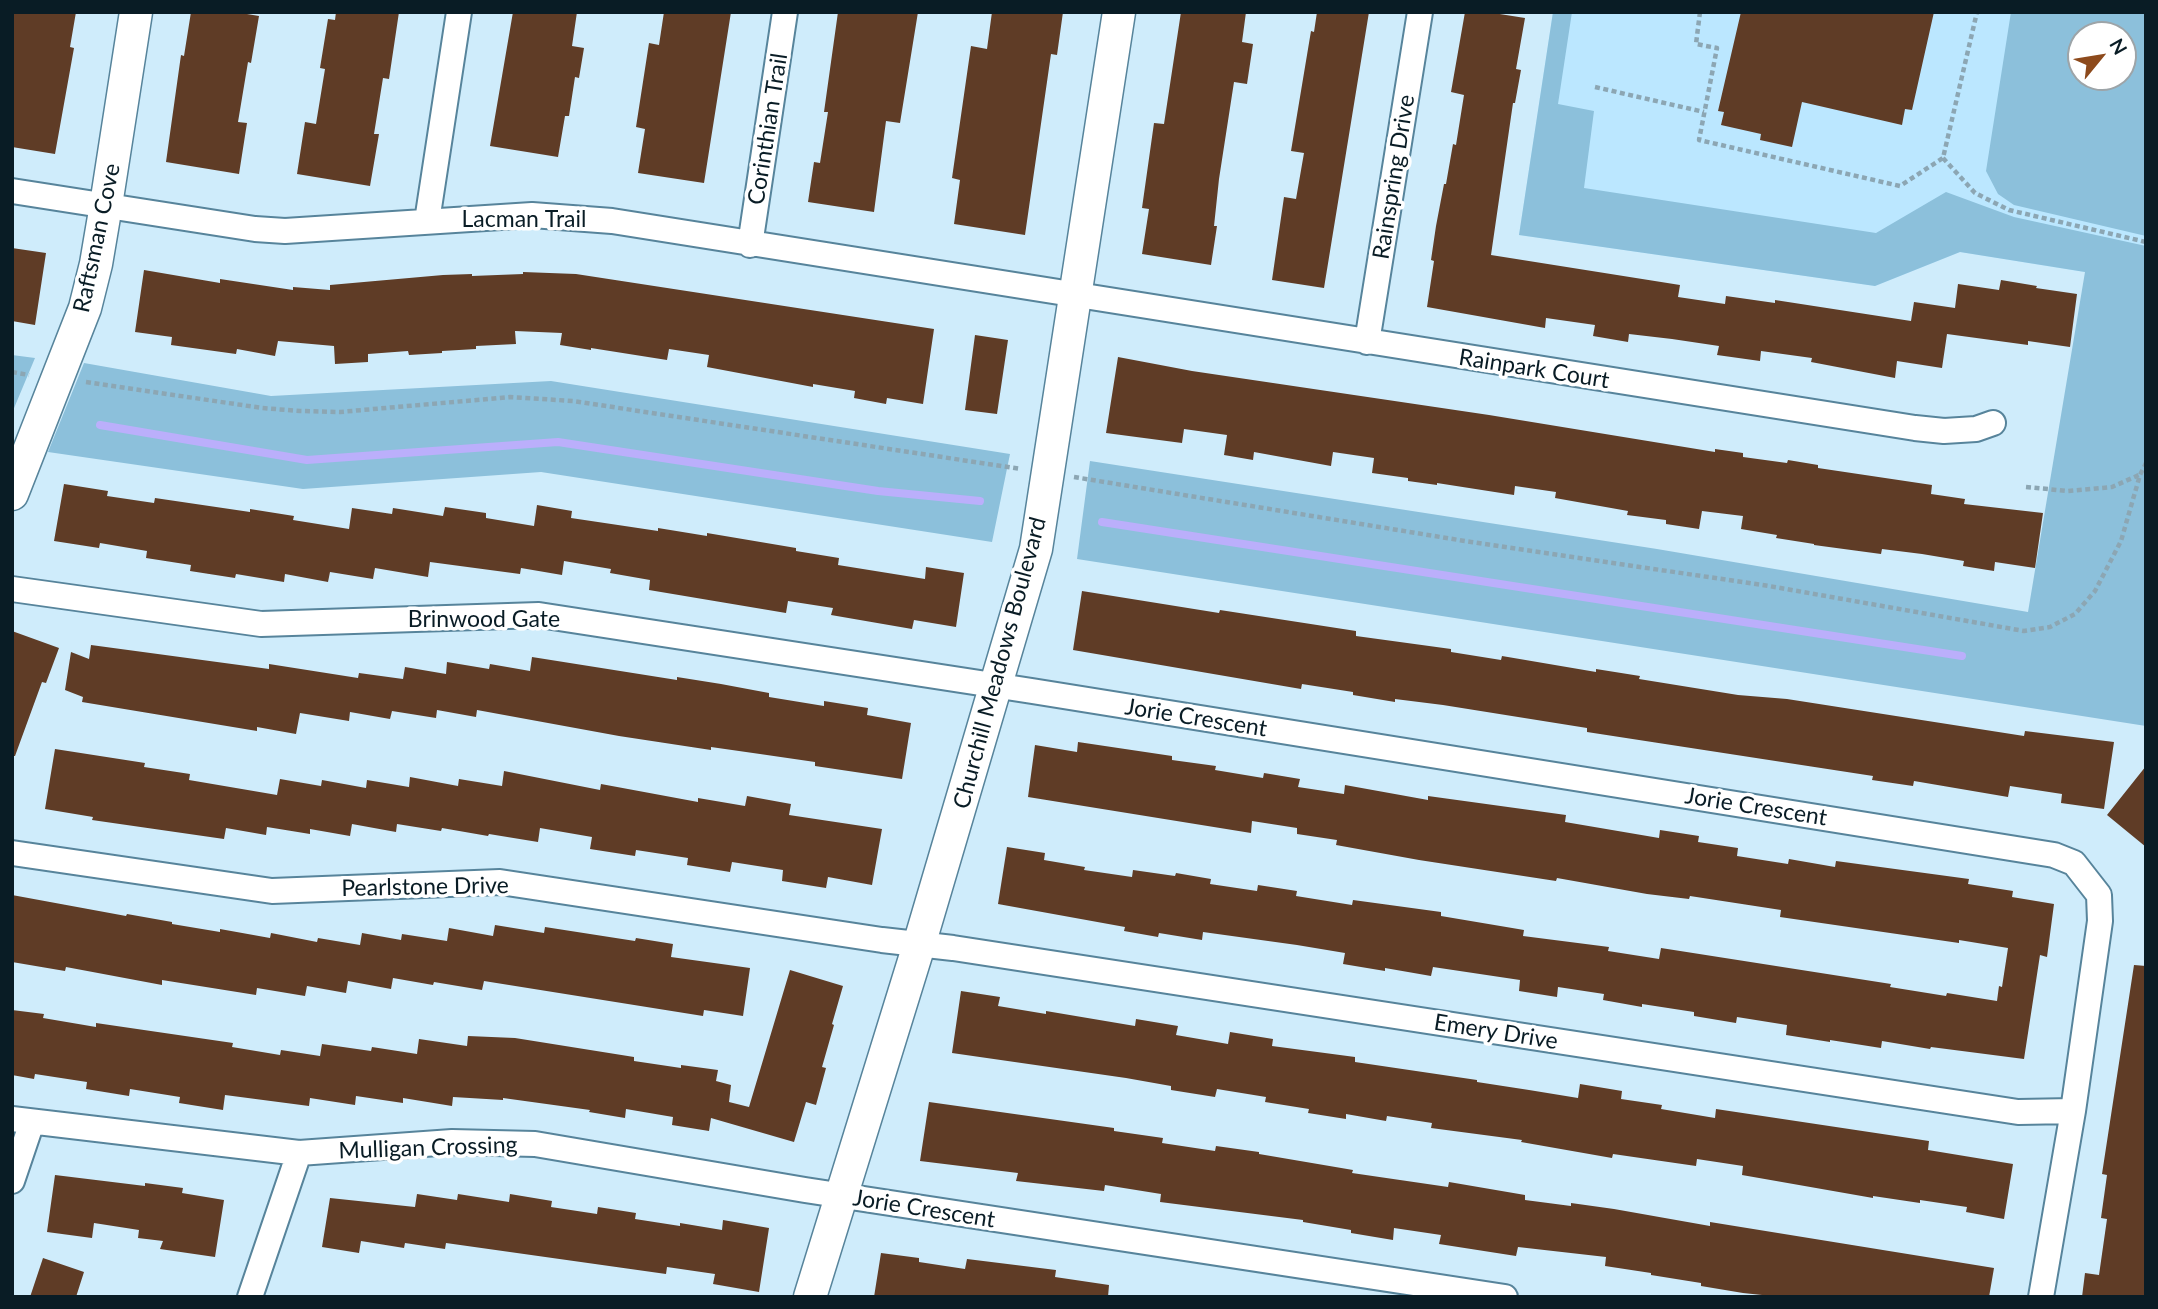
<!DOCTYPE html>
<style>
body{margin:0}
#map{position:relative;width:2158px;height:1309px;overflow:hidden;background:#cfecfb;font-family:Lato,sans-serif}
canvas{display:block}
.frame{position:absolute;inset:0;border:14px solid #091c25;pointer-events:none}
.north{position:absolute;left:2067px;top:21px;width:70px;height:70px;box-sizing:border-box;background:#fff;border:2px solid #9da4a8;border-radius:50%;rotate:60deg;font-size:19px;font-weight:700;line-height:28px;text-align:center;color:#091c25}
.north::after{content:'';display:block;margin:auto;width:24px;height:32px;background:#8d4a1c;clip-path:polygon(50% 0,100% 100%,50% 72%,0 100%)}
</style>
<div id="map">
<canvas width="2158" height="1309"></canvas>
<div class="frame"></div>
<div class="north">N</div>
</div>
<script>
const ctx = document.querySelector('canvas').getContext('2d');
ctx.lineJoin = 'round';
function paint(path, color) { ctx.fillStyle = color; ctx.fill(path, 'evenodd'); }
const toPath = rows => new Path2D(rows.map(r => 'M' + r).join(''));
function strokePath(path, color, width, dash) { ctx.strokeStyle = color; ctx.lineWidth = width; ctx.lineCap = dash ? 'butt' : 'round'; ctx.setLineDash(dash || []); ctx.stroke(path); }
function write(font, color, halo, rows, align = 'center') {
  ctx.font = font + ' Lato,sans-serif'; ctx.lineWidth = 7; ctx.setLineDash([]); ctx.textBaseline = 'middle'; ctx.strokeStyle = halo; ctx.fillStyle = color; for (const [text, x, y, turn = 0] of rows) {
    ctx.save(); ctx.translate(x, y); ctx.rotate((+turn || 0) * Math.PI / 180); ctx.textAlign = isNaN(turn) ? turn : align; if (halo) ctx.strokeText(text, 0, 0); ctx.fillText(text, 0, 0); ctx.restore();
  }
}
paint(toPath([
 [1553,12,2146,12,2146,282,1960,252,1875,286,1519,235],
 [2081,35,2123,35,2123,77,2081,77]
]), '#bbe7ff');
paint(toPath([
 [1553,12,1572,12,1558,104,1594,111,1584,188,1876,233,1946,192,2014,217,2146,246,2146,726,1077,559,1090,461,1657,549,2028,612,2085,272,1960,252,1875,286,1519,235],
 [2011,12,2146,12,2146,236,2014,205,1998,194,1986,171],
 [2081,35,2123,35,2123,77,2081,77],
 [12,355,35,358,12,413],
 [84,363,271,396,551,381,1010,454,992,542,541,472,303,489,48,452]
]), '#8cc0db');
strokePath(toPath([
 [100,425,307,460,558,442,878,491,980,501],
 [1102,522,1962,656]
]), '#bbaffb', 8);
paint(toPath([
 [12,12,76,12,70,47,74,48,55,154,12,147],
 [191,12,235,12,259,16,251,63,248,62,238,122,247,123,239,174,166,162,181,55,184,56],
 [336,12,399,12,389,79,383,78,374,134,379,134,370,186,297,174,305,122,316,124,325,69,320,68,328,19,335,20],
 [513,12,577,12,572,46,584,48,579,78,575,77,569,116,565,116,558,157,490,146],
 [664,12,731,12,704,183,638,173,645,129,636,127,649,43,659,45],
 [838,12,918,12,900,123,886,121,874,212,808,202,814,162,820,163,828,112,824,112],
 [992,12,1063,12,1057,55,1051,54,1025,235,954,224,960,180,952,178,971,46,987,49],
 [1181,12,1246,12,1242,42,1253,44,1247,84,1234,82,1219,179,1214,226,1217,226,1211,265,1142,254,1149,209,1142,208,1154,123,1164,124],
 [1317,12,1369,12,1324,288,1272,280,1284,197,1296,199,1304,153,1291,151,1311,31,1314,32],
 [1465,12,1487,12,1525,18,1516,69,1521,70,1515,103,1513,103,1491,255,1680,285,1678,297,1725,304,1726,296,1775,303,1775,300,1911,321,1914,302,1955,308,1958,284,1999,290,2001,280,2037,286,2036,288,2077,294,2070,347,2028,341,2028,345,1947,334,1942,368,1897,361,1895,378,1811,362,1812,358,1761,351,1760,361,1717,355,1719,346,1672,339,1629,334,1628,342,1593,336,1595,325,1546,318,1545,328,1427,307,1434,261,1431,260,1436,226,1444,184,1446,184,1453,144,1456,145,1464,95,1451,92],
 [1741,12,1934,12,1912,110,1905,109,1902,125,1802,102,1792,147,1760,140,1761,134,1721,125,1724,112,1718,111],
 [12,248,46,253,35,325,12,321],
 [144,270,220,283,220,279,293,290,293,287,330,290,330,285,443,275,472,274,472,276,523,274,523,272,576,274,934,329,923,404,887,398,886,404,854,398,855,391,813,384,813,387,707,367,709,355,669,349,667,360,591,348,591,350,560,345,562,333,515,331,516,344,476,346,476,349,442,351,442,353,409,355,408,351,368,354,368,362,335,364,334,346,278,341,275,356,237,349,236,354,171,345,172,337,135,332],
 [975,335,1008,340,997,414,965,410],
 [1118,357,1192,371,1489,415,1715,452,1715,449,1743,453,1743,457,1787,463,1788,460,1818,465,1818,468,1932,485,1931,494,1965,499,1964,504,2043,513,2035,568,1995,562,1994,571,1963,566,1964,561,1922,554,1882,549,1881,554,1814,545,1814,544,1776,538,1777,535,1741,529,1743,516,1702,511,1699,529,1666,524,1666,520,1627,515,1628,511,1555,498,1556,492,1515,486,1514,495,1437,483,1437,485,1408,481,1408,478,1372,473,1374,458,1333,452,1331,466,1254,452,1253,460,1224,455,1227,435,1184,429,1182,443,1106,433],
 [64,484,108,491,107,496,154,503,155,498,250,512,250,509,294,516,293,520,349,529,352,508,392,514,393,508,443,516,445,507,486,513,486,518,534,526,537,505,572,511,571,518,618,525,658,531,658,528,707,536,707,533,796,548,796,551,839,558,838,565,925,579,926,567,964,573,956,627,914,620,912,629,831,615,833,608,788,601,786,613,649,590,650,580,610,573,611,569,564,561,562,575,521,568,520,574,430,562,428,577,375,568,373,579,330,572,328,582,285,574,284,582,236,574,235,578,190,571,191,565,146,558,147,551,100,543,99,548,54,541],
 [1082,591,1219,613,1220,610,1356,631,1356,636,1451,649,1451,652,1501,660,1502,656,1596,672,1596,669,1640,676,1639,679,1738,695,1787,699,2024,736,2025,731,2114,742,2104,809,2061,803,2062,794,2010,786,2008,797,1914,781,1913,786,1872,780,1873,776,1587,732,1587,728,1443,705,1395,699,1395,702,1353,695,1353,692,1302,684,1301,689,1073,650],
 [12,631,59,648,46,683,42,682,15,756,12,756],
 [91,645,269,669,269,664,358,678,359,673,403,679,405,667,446,674,447,662,489,669,490,664,530,671,532,657,677,680,677,677,721,684,769,693,769,697,824,706,824,701,868,708,867,715,911,723,902,779,815,766,815,762,760,754,711,747,711,750,619,736,477,710,476,717,437,710,436,718,392,711,390,719,350,712,349,721,300,713,296,734,257,727,257,731,82,702,83,697,65,690,71,652,89,659],
 [1078,742,1172,756,1172,760,1216,766,1215,770,1263,778,1264,773,1300,779,1298,787,1344,794,1345,785,1428,800,1428,796,1566,815,1565,822,1659,838,1660,830,1699,836,1698,842,1738,848,1737,856,1788,864,1789,859,1835,867,1836,861,1969,879,1968,884,2013,891,2012,897,2054,904,2047,957,2040,955,2024,1059,1931,1047,1930,1049,1882,1041,1881,1048,1830,1040,1830,1042,1786,1035,1787,1025,1737,1017,1736,1023,1694,1016,1694,1012,1642,1004,1642,1007,1603,1000,1604,994,1558,987,1557,997,1519,991,1520,980,1433,967,1431,976,1385,968,1385,971,1343,964,1345,953,1297,945,1203,932,1202,940,1159,933,1158,937,1124,931,1125,927,998,904,1007,847,1045,853,1044,860,1085,867,1084,870,1132,877,1133,870,1175,876,1176,873,1211,879,1210,884,1257,891,1258,885,1297,891,1296,896,1352,905,1353,900,1441,912,1441,916,1524,930,1523,936,1609,947,1608,951,1659,959,1661,948,1891,984,1890,987,1946,996,1947,993,1997,1001,1999,986,2002,987,2008,948,1959,940,1959,943,1780,917,1781,910,1690,896,1689,899,1647,894,1557,878,1556,881,1419,860,1336,845,1337,840,1297,834,1297,828,1252,821,1251,833,1028,797,1035,745,1077,752],
 [55,749,145,763,144,767,190,774,189,780,277,795,280,779,321,786,322,780,366,788,367,780,409,787,410,777,458,786,459,779,502,786,504,771,600,790,601,784,698,802,698,798,745,806,747,796,791,804,789,815,882,829,872,885,828,877,826,888,782,881,783,870,732,862,730,872,687,865,688,858,636,850,635,856,590,849,592,837,540,828,538,842,489,834,488,836,442,828,441,831,397,824,396,832,352,824,350,836,310,829,310,834,267,827,266,835,226,828,224,839,92,820,93,817,45,809],
 [2146,766,2146,847,2107,815],
 [12,895,126,916,127,914,172,922,172,924,220,932,220,929,270,938,271,933,317,942,318,938,360,945,362,933,401,940,402,934,447,941,449,928,493,936,495,925,544,933,545,927,635,941,636,938,673,944,671,957,750,968,743,1016,704,1010,703,1016,484,981,482,990,434,982,433,985,393,978,391,989,348,981,346,993,307,986,305,996,257,988,256,995,162,980,162,985,66,967,65,971,12,962],
 [2134,965,2146,966,2146,1297,2082,1297,2085,1273,2099,1275,2107,1219,2101,1218,2107,1175,2102,1174],
 [790,970,843,986,832,1024,834,1025,822,1067,826,1068,816,1105,806,1102,794,1142,711,1118,709,1131,672,1125,673,1117,626,1109,625,1118,589,1112,590,1110,503,1098,503,1100,453,1097,452,1106,403,1098,403,1103,356,1096,355,1105,310,1098,309,1106,225,1095,223,1110,179,1103,180,1097,130,1089,129,1096,86,1089,87,1082,35,1074,34,1079,12,1075,12,1010,44,1014,43,1018,96,1027,96,1023,233,1043,232,1047,280,1055,281,1050,320,1056,322,1044,371,1051,372,1047,417,1054,419,1039,467,1046,468,1036,515,1038,634,1057,634,1061,681,1068,681,1065,718,1070,716,1081,731,1085,729,1102,749,1107],
 [961,991,1000,997,998,1006,1046,1014,1046,1011,1135,1026,1136,1019,1178,1026,1176,1035,1228,1044,1230,1032,1273,1039,1272,1046,1355,1057,1355,1062,1477,1080,1477,1082,1529,1090,1578,1098,1580,1084,1622,1091,1621,1099,1662,1105,1661,1109,1715,1118,1716,1109,1929,1141,1928,1150,2013,1164,2004,1219,1966,1212,1967,1207,1920,1200,1920,1203,1873,1196,1873,1198,1742,1175,1743,1166,1697,1159,1696,1166,1613,1154,1612,1158,1521,1142,1522,1140,1431,1128,1432,1123,1387,1116,1386,1121,1346,1114,1346,1119,1308,1113,1309,1109,1265,1102,1266,1097,1217,1089,1215,1097,1171,1090,1171,1086,1126,1078,952,1053],
 [929,1102,1114,1128,1114,1131,1163,1138,1162,1143,1215,1151,1216,1146,1259,1152,1259,1154,1353,1170,1352,1173,1448,1187,1449,1182,1525,1195,1525,1200,1571,1206,1571,1203,1614,1209,1710,1226,1710,1222,1994,1268,1989,1297,1781,1297,1743,1293,1701,1286,1701,1283,1651,1275,1651,1273,1605,1266,1606,1257,1518,1247,1516,1256,1439,1244,1441,1235,1394,1228,1393,1240,1351,1233,1351,1230,1303,1222,1303,1220,1160,1202,1161,1194,1105,1185,1104,1191,1016,1181,1018,1173,920,1161],
 [55,1175,145,1186,145,1183,183,1188,182,1193,224,1200,215,1257,160,1249,163,1241,138,1238,139,1230,94,1223,92,1238,47,1232],
 [417,1194,457,1200,458,1194,509,1202,510,1194,552,1201,551,1207,597,1214,598,1207,636,1213,635,1219,680,1226,680,1223,722,1230,723,1220,769,1228,759,1292,713,1284,715,1274,667,1267,666,1274,446,1243,445,1249,405,1243,404,1248,361,1241,359,1253,322,1247,330,1198,415,1207],
 [881,1253,919,1258,919,1262,965,1269,967,1259,1056,1270,1055,1277,1109,1285,1108,1297,874,1297],
 [43,1258,84,1272,76,1297,30,1297]
]), '#5f3c26');
const minor = toPath([
 [12,191,255,229,285,231,532,215,612,221,1915,428,1944,431,1976,429,1993,423],
 [427,221,459,12],
 [750,245,785,12],
 [1367,342,1420,12],
 [12,589,261,624,539,615,1032,691,2054,855,2074,863,2099,895,2100,921,2073,1111,2041,1297],
 [12,853,272,891,500,882,882,940,953,948,2018,1112,2073,1111],
 [12,1119,299,1153,452,1142,535,1144,805,1190,1505,1297],
 [12,1181,32,1122],
 [250,1297,299,1153]
]);
const tertiary = toPath([
 [12,494,85,308,96,264,106,205,136,12],
 [810,1297,919,945,1036,549,1119,12]
]);
strokePath(minor, '#57849b', 28);
strokePath(tertiary, '#57849b', 35);
strokePath(toPath([
 [1700,12,1696,44,1717,48,1699,140,1900,186,1943,158,1977,12],
 [1595,87,1704,112],
 [1943,158,1975,193,2009,210,2146,242],
 [12,372,29,375],
 [86,382,262,408,300,411,340,412,510,397,573,401,1021,469],
 [1074,477,1471,542,1769,586,2024,631,2050,627,2075,614,2095,591,2121,541,2140,475,2146,463],
 [2026,487,2068,491,2112,487,2139,475]
]), '#8ca6b3', 4.5, [5, 3.5]);
strokePath(minor, '#fff', 24);
strokePath(tertiary, '#fff', 32);
write('23px', '#091c25', '#fff', [
 ["Corinthian Trail",768,129,-81],
 ["Rainspring Drive",1394,177,-81],
 ["Lacman Trail",524,220],
 ["Raftsman Cove",97,238,-78],
 ["Rainpark Court",1534,369,9],
 ["Brinwood Gate",484,620],
 ["Churchill Meadows Boulevard",1000,663,-75],
 ["Jorie Crescent",1196,718,9],
 ["Jorie Crescent",1756,807,9],
 ["Pearlstone Drive",425,887,-1],
 ["Emery Drive",1496,1032,9],
 ["Mulligan Crossing",428,1148,-2],
 ["Jorie Crescent",924,1209,9]
]);
</script>
